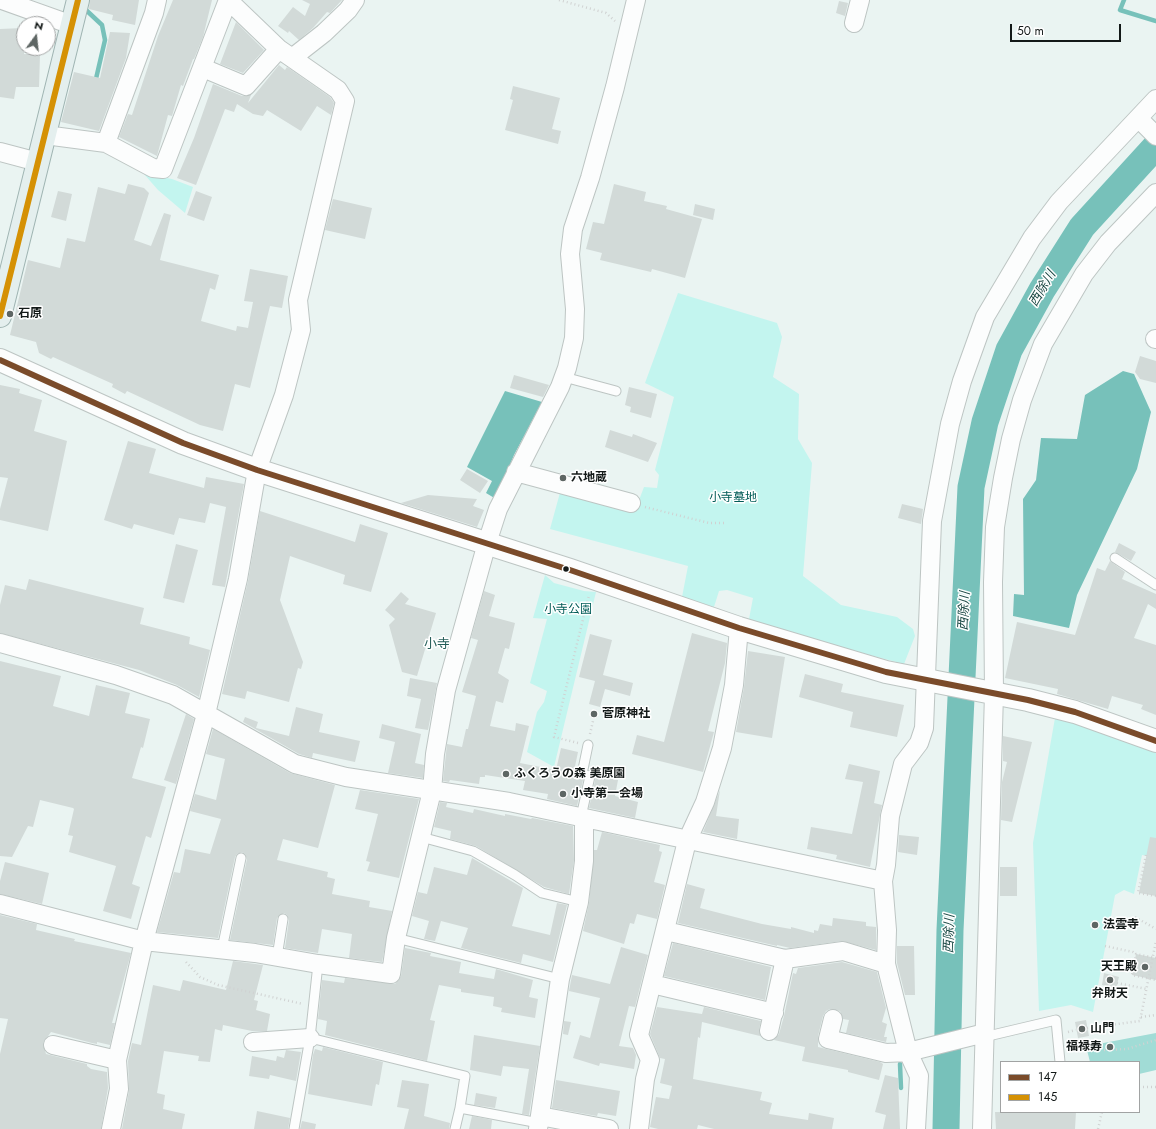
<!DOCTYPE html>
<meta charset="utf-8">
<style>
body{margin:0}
#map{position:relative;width:1156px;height:1129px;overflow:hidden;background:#eaf4f2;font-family:Jost,sans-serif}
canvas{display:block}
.legend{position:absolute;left:1000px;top:1061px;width:140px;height:52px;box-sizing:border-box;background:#fff;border:1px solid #a1a3a3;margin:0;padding:5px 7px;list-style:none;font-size:12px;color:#131918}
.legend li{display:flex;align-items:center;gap:8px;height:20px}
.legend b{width:20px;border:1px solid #a1a3a3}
.north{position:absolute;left:16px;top:16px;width:40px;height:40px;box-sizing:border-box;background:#fff;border:1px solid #a1a3a3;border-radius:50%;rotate:15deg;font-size:11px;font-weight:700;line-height:16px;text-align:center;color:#131918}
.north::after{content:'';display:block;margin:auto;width:14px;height:18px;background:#5e6664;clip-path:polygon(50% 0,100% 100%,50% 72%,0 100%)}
.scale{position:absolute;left:1010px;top:24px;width:111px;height:18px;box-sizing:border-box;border:2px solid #131918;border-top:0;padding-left:5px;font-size:12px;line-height:14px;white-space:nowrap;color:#131918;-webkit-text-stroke:3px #fff;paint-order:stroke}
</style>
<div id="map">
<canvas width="1156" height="1129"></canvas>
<ul class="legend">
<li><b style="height:5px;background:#7a4b2a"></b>147</li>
<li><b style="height:5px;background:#d59104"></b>145</li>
</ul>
<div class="north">N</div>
<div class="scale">50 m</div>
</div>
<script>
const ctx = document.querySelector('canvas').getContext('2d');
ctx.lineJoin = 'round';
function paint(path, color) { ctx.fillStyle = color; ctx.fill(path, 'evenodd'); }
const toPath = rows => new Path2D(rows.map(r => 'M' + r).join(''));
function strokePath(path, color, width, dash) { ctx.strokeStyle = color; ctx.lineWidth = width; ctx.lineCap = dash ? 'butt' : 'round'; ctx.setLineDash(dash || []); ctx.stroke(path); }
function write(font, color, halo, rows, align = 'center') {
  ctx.font = font + ' Jost,"Noto Sans JP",sans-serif'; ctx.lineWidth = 3; ctx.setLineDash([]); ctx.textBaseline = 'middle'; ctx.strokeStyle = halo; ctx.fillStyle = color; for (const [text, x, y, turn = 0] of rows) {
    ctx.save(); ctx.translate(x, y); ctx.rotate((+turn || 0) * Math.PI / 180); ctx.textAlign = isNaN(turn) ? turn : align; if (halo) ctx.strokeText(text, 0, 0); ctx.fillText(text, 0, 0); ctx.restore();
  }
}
paint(toPath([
 [144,174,172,179,193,187,185,213,158,190],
 [678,293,777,323,782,337,773,377,799,394,798,439,812,463,803,576,841,605,897,617,913,629,915,636,904,664,816,641,749,619,753,598,727,590,719,591,714,607,682,597,688,566,550,529,561,489,636,508,644,487,657,488,659,475,655,470,674,397,645,383],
 [545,575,554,583,584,591,596,592,554,767,527,752,537,712,544,702,547,691,530,683,547,619,533,618],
 [1055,718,1104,732,1156,752,1156,858,1142,855,1134,894,1124,890,1115,895,1093,1012,1071,1005,1039,1011,1033,843]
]), '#c3f5ef');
paint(toPath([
 [1156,1033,1156,1070,1139,1074,1139,1062,1090,1062,1087,1050,1093,1045]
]), '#a1dcd6');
paint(toPath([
 [1123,371,1134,374,1151,412,1137,469,1077,595,1069,628,1013,616,1014,594,1024,595,1023,499,1036,480,1041,438,1077,439,1085,395],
 [505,391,542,402,514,455,496,499,486,493,492,481,467,467]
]), '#77c1ba');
strokePath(toPath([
 [1124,0,1120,10,1156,21],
 [86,10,102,25,105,40,95,83],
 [900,1064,901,1088]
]), '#77c1ba', 4.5);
strokePath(toPath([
 [946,1129,950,930,971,487,985,422,1009,350,1042,290,1082,227,1156,146]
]), '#77c1ba', 27);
paint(toPath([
 [90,0,139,0,135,25,112,20,113,15,89,9],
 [173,0,212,0,203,37,194,59,193,59,183,86,181,85,172,116,168,115,157,156,119,137,128,114,132,115,158,36],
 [302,0,342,0,330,13,327,12,313,28,299,40,289,31,288,33,278,26,293,7,305,16,310,4],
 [839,1,848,3,845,16,836,13],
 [236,22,264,50,243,73,220,64],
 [23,28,24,54,40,55,39,87,16,87,14,99,0,97,0,29],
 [110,32,130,33,126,58,99,131,61,122,74,72,100,78],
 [279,65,285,70,287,67,330,97,334,103,331,115,317,106,301,131,267,110,263,116,253,114,237,104,234,112,225,109,196,185,177,178,194,138,213,84,242,96,251,95,248,103],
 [513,86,560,98,552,129,561,131,558,144,505,130,513,100,510,99],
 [128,184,144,188,149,193,134,240,151,246,164,213,171,215,160,260,219,275,215,290,210,288,201,321,236,331,237,326,248,328,253,302,244,301,250,269,288,276,282,308,270,306,250,388,235,384,223,431,200,425,127,391,125,394,112,387,113,384,53,357,51,359,39,353,36,342,10,335,28,260,60,268,67,238,85,242,98,187,125,194],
 [614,184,646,192,644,201,667,206,666,209,702,219,685,278,652,269,651,272,600,260,602,253,586,249,593,222,604,224],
 [58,191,72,194,66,221,51,217],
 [196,191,212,197,204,221,187,215],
 [333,199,372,208,365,239,325,230],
 [695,204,715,209,713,220,693,215],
 [1140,356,1156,361,1156,383,1140,379,1135,372],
 [514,375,549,385,543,397,510,388],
 [0,385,20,389,19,393,42,400,34,431,67,441,48,531,0,520,0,509,8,478,0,477],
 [629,387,657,394,651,418,630,412,631,407,625,405],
 [610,430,632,437,633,434,657,443,648,462,605,447],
 [128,441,156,449,149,473,204,488,206,477,244,484,225,587,212,585,226,507,210,503,205,523,179,518,174,535,134,524,132,529,104,520],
 [467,469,488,481,480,493,460,480],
 [428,495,477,499,473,506,484,510,477,527,401,503],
 [902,504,923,509,921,524,898,518],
 [260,511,355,542,360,524,388,533,371,592,343,584,345,575,290,556,280,600,303,662,301,669,298,668,289,702,247,691,245,699,222,694,248,581],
 [1119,543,1136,552,1131,561,1115,552],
 [176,544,198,550,184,603,163,598],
 [1110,561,1125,572,1122,579,1156,594,1156,609,1148,604,1134,638,1156,645,1156,715,1141,709,1143,705,1112,696,1108,709,1057,694,1058,689,1005,678,1017,622,1075,635,1097,568,1105,571],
 [29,579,144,608,140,624,190,637,189,644,210,650,199,697,177,685,139,670,0,633,0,605,5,585,26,590],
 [484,591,495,595,489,616,515,623,509,649,505,648,498,673,509,680,503,703,496,701,490,726,515,731,516,723,529,726,520,763,556,770,561,748,578,752,574,771,576,771,578,778,583,780,577,806,547,799,548,794,523,790,525,781,485,775,485,777,480,777,479,784,450,780,449,782,443,781,447,744,462,747,466,729,468,729,476,696,462,692,478,640,471,638],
 [401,592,409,599,405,604,436,613,417,676,402,672,389,625,395,619,385,610],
 [692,633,727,643,725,663,708,731,714,732,703,772,632,754,637,735,664,742],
 [590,634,612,640,603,675,633,683,630,696,605,689,600,707,589,704,595,681,579,677],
 [748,651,785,657,772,738,736,732,744,687],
 [0,661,61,676,53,706,89,716,96,685,130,693,125,713,150,719,143,748,141,747,132,778,166,787,151,838,146,836,132,884,140,887,131,919,103,911,116,866,69,852,73,836,68,835,74,809,73,808,40,800,33,827,28,826,12,857,0,856],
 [805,674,843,684,841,692,904,705,897,737,850,727,853,712,799,697],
 [410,678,437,683,428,730,415,728,421,699,407,696],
 [296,707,323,714,319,732,360,741,355,762,313,753,312,758,299,754,243,722,245,717,258,722,256,728,289,736],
 [186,714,194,719,176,784,164,780],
 [382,724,421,734,415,763,424,765,423,778,388,773,395,742,379,738],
 [213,729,290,773,335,785,318,848,283,839,277,860,328,872,327,877,335,879,332,894,370,901,369,907,392,911,382,962,349,958,352,934,322,929,318,953,285,948,289,920,287,915,284,913,277,918,273,945,230,940,247,859,245,854,242,852,237,854,235,857,218,938,157,932,174,872,180,873,185,849,210,854,221,819,190,811,195,794,216,800,225,759,206,754],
 [1003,736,1032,742,1012,822,1001,820,1002,782,1007,762,1003,761],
 [849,764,880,771,874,803,882,805,870,867,836,859,837,855,807,849,811,827,852,834,863,782,845,779],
 [596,776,618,780,615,796,638,802,635,818,589,808],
 [360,790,419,799,399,878,367,871,370,862,366,861,378,814,355,809],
 [720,790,716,816,739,819,737,839,703,832],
 [440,802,447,803,446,807,473,813,474,809,505,816,505,814,531,819,532,818,573,826,574,860,569,894,544,887,476,846,450,839,451,831,434,827],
 [602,832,660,845,659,851,662,852,654,882,665,885,657,919,637,914,634,924,630,923,624,944,583,931,589,903,594,850,597,850],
 [899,835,919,837,917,855,898,852],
 [1150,837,1156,838,1156,896,1139,893],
 [472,858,523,888,512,926,550,935,557,903,567,905,553,962,523,954,521,963,461,948,468,928,441,921,435,941,424,939,429,921,412,916,418,892,427,894,434,867,467,875],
 [5,862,49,873,42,904,0,894,0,881],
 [1000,867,1017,867,1017,896,1000,896],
 [687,884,705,889,700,908,762,924,791,929,791,927,814,933,814,930,818,931,820,924,832,926,833,918,866,922,866,926,876,927,876,950,842,941,790,948,777,945,777,946,678,923],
 [0,915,37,924,36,930,75,939,74,941,131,953,112,1023,115,1023,110,1045,97,1042,97,1044,92,1043,51,1032,43,1043,46,1054,87,1064,87,1066,91,1069,107,1072,108,1088,101,1129,0,1129,0,1054,8,1019,0,1018],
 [673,943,771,967,765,1000,664,976],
 [897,946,914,946,915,995,905,995,897,963],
 [621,947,648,955,635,1007,629,1006,619,1046,633,1048,636,1055,634,1069,600,1063,599,1066,573,1058,580,1035,590,1038,600,998,569,991,572,975,610,984],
 [405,948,431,953,430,956,461,962,459,973,494,979,496,969,533,980,529,997,538,999,535,1018,501,1012,502,1008,493,1006,494,997,461,992,461,989,439,985,430,1020,435,1021,427,1061,325,1035,327,1021,318,1019,322,980,344,983,345,978,395,984,401,976],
 [1136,954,1156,958,1156,980,1132,975],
 [233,961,263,965,254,1000,258,1001,256,1010,270,1014,267,1031,252,1031,223,1025,222,1031,215,1029,210,1062,198,1061,199,1056,164,1051,157,1093,165,1095,163,1109,185,1114,182,1129,122,1129,129,1091,128,1061,132,1043,141,1045,153,985,180,991,183,980,226,990],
 [842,962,877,972,886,1008,882,1022,887,1024,884,1037,887,1037,886,1042,846,1033,849,1020,843,1019,840,1011,830,1009,826,1011,823,1016,818,1036,818,1047,880,1062,883,1064,879,1080,848,1072,848,1070,802,1061,805,1047,774,1040,779,1034,784,1016,793,973,796,974,798,968],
 [1104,973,1119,977,1116,988,1102,985],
 [657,1007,702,1014,704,1007,761,1021,759,1029,760,1036,702,1022,700,1038,698,1037,693,1079,762,1092,760,1100,772,1103,769,1114,808,1120,809,1113,834,1118,832,1129,714,1129,698,1125,697,1129,658,1129,650,1127,656,1097,669,1099,672,1086,660,1083,665,1059,660,1058,650,1034],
 [1086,1020,1089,1036,1078,1038,1075,1022],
 [564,1021,571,1022,568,1035,563,1034],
 [474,1035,540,1046,529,1115,522,1114,529,1069,503,1066,501,1076,470,1070],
 [323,1047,383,1062,379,1085,376,1084,372,1106,308,1094,313,1055,315,1049,322,1051],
 [286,1050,301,1052,296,1081,270,1075,269,1079,249,1076,252,1056,276,1061,277,1056,284,1058],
 [885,1075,898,1078,900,1129,883,1129,886,1115,875,1112],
 [402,1080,429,1084,424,1116,450,1123,449,1129,404,1129,409,1109,397,1107],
 [556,1080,620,1091,616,1116,598,1113,597,1116,552,1108],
 [476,1093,497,1097,495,1108,474,1105],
 [257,1111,290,1118,288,1129,254,1129],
 [995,1112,1076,1112,1075,1129,996,1129],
 [472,1116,492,1120,491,1129,469,1129],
 [302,1121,316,1124,315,1129,300,1129]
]), '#d2dad8');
const service = toPath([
 [564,377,616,391],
 [1115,558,1156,585],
 [581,817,590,776,582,774,588,745],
 [421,837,473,851,515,875,542,893,579,902],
 [396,938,560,979],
 [222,949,241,858],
 [277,957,283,919],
 [984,1037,1056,1020,1060,1062],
 [310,1038,465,1076,460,1108],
 [294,1129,310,1038,318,964],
 [455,1129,460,1108,539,1123]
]);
const minor = toPath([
 [2,0,72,25],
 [854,23,860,0],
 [292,58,324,33,348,10,355,0],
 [203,68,246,86,279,49],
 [1138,118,1156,136],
 [45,135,106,143,153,168,163,169,228,0],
 [106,143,154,13,157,0],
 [0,152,38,162],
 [1155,339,1156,339],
 [516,472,631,503],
 [0,643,116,675,173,695,295,764,346,777,509,802,883,881],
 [0,904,144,941,255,953,318,964,391,974,396,938,432,791,435,754,446,690,487,543,498,509,560,387,567,368,574,338,575,309,570,254,573,229,590,178,615,87,636,0],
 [666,931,785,959,843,951,886,964],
 [652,984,774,1013],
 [833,1019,828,1039,886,1053,908,1052,985,1033],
 [769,1031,785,959],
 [253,1042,310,1038],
 [53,1045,117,1060],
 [540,1116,609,1129],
 [111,1129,119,1089,117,1060,144,941,206,714,238,579,257,470,284,395,301,330,298,300,345,101,338,90,279,49,228,0],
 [538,1129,560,979,579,902,584,861,584,818],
 [639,1129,645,1079,650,1060,639,1035,687,841,705,802,722,748,734,685,739,628],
 [916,1129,919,1076,908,1052,886,964,887,930,883,881,886,865,890,816,903,764,919,743,924,728,932,521,950,424,962,381,985,317,1032,238,1059,202,1156,99],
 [982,1129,994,693,993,582,995,527,1003,478,1011,439,1022,400,1043,344,1084,274,1108,243,1156,193]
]);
const tertiary = toPath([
 [0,360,183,443,257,470,570,570,739,628,886,672,1028,700,1075,712,1156,741]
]);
const primary = toPath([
 [0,316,78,0]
]);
strokePath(service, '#bdc5c3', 11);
strokePath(minor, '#bdc5c3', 20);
strokePath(tertiary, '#bdc5c3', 24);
strokePath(primary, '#9fb4b2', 24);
strokePath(toPath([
 [559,0,606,13,615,21],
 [645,507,709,523,725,523],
 [590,734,596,708],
 [578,743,554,737,589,595],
 [1146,855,1138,893,1156,896],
 [1135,917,1156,929],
 [1105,946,1133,952,1136,954],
 [1156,958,1136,954,1132,975,1156,980],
 [186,962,200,977,218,985,303,1004],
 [1117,983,1147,989],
 [1141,1017,1156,1015],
 [1087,1028,1140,1021,1156,941],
 [1068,1032,1076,1030],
 [1104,1050,1127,1049,1156,1040],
 [1139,1087,1156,1087],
 [1098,1129,1102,1112]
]), '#d0d2d2', 2.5, [1, 3]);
strokePath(service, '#fcfdfd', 9);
strokePath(minor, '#fcfdfd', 18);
strokePath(tertiary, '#fcfdfd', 22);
strokePath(primary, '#e4efee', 22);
strokePath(toPath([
 [0,360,183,443,257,470,570,570,739,628,886,672,1028,700,1075,712,1156,741]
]), '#7a4b2a', 6);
strokePath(toPath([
 [0,316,78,0]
]), '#d59104', 6);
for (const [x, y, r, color] of [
 [10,314,4,"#5e6664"],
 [563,478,4,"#5e6664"],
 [566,569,3.5,"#131918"],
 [594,714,4,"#5e6664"],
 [506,774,4,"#5e6664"],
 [563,794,4,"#5e6664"],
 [1095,925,4,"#5e6664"],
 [1145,967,4,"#5e6664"],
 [1110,980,4,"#5e6664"],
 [1082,1029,4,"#5e6664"],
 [1110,1047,4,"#5e6664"]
]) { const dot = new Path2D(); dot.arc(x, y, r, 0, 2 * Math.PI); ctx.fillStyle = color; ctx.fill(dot); strokePath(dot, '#fff', 1.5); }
write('bold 12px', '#131918', '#fff', [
 ["石原",18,314],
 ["六地蔵",571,478],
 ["菅原神社",602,714],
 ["ふくろうの森 美原園",514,774],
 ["小寺第一会場",571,794],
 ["法雲寺",1103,925],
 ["天王殿",1137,967,"right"],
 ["弁財天",1110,994,"center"],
 ["山門",1090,1029],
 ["福禄寿",1102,1047,"right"]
], 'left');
write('12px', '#015c57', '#fff', [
 ["小寺墓地",733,498],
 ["小寺公園",568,610]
]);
write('italic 13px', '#1e4b47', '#fff', [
 ["西除川",1043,289,-59],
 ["西除川",965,611,-87],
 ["西除川",950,934,-88]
]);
write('13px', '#235d58', '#fff', [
 ["小寺",437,645]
]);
</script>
